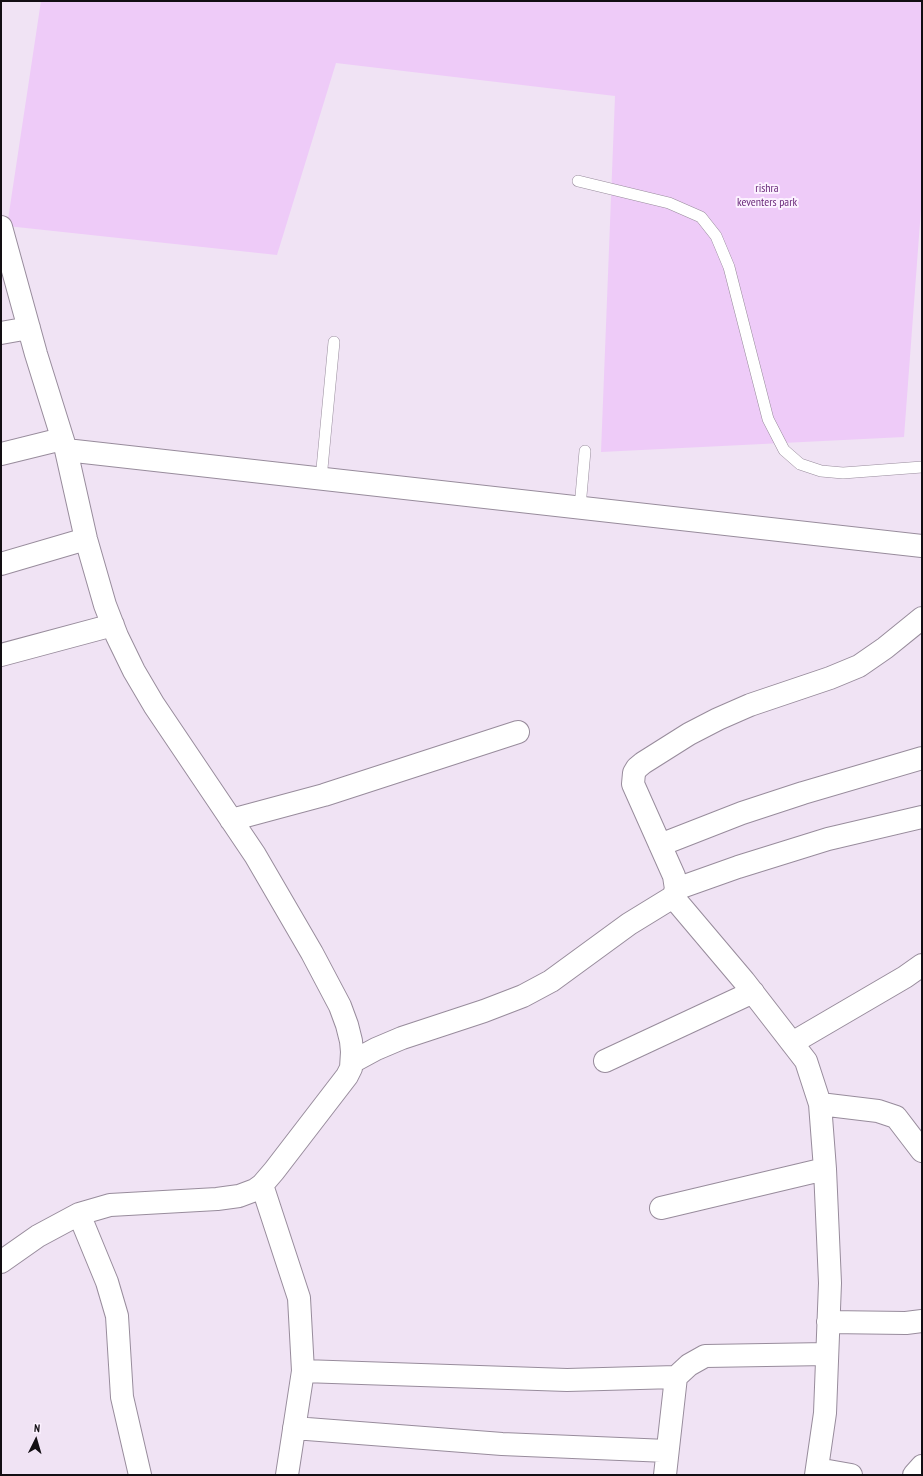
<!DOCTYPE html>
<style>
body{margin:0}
#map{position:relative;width:923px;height:1476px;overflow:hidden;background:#f0e3f4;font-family:"PT Sans Narrow",sans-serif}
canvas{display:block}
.frame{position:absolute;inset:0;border:2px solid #120e13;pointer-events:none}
.north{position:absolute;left:16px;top:1420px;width:40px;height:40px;-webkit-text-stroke:3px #fcf1ff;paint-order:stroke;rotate:5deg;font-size:11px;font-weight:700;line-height:16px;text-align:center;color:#120e13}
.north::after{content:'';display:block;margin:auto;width:14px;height:18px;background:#120e13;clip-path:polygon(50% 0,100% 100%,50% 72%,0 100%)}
</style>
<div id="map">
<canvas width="923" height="1476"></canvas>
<div class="frame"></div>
<div class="north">N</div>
</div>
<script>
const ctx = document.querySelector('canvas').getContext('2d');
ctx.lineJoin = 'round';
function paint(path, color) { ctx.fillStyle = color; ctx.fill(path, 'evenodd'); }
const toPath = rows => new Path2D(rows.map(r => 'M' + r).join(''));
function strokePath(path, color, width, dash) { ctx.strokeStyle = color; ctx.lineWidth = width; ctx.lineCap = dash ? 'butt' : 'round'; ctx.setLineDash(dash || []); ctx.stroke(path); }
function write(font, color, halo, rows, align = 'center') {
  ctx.font = font + ' "PT Sans Narrow",sans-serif'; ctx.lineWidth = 4; ctx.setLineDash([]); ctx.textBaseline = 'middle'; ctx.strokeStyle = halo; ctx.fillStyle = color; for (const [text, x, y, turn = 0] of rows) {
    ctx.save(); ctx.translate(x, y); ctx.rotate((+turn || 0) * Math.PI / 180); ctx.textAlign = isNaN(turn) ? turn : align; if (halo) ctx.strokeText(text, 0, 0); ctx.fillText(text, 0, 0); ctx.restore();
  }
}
paint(toPath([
 [41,1,922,1,922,196,904,437,601,452,615,96,336,63,277,255,7,226]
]), '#eecbf8');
const service = toPath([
 [578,181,669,203,701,217,716,236,729,267,768,419,784,450,800,464,821,471,843,473,922,467],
 [321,479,334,342],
 [580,507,585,451]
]);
const minor = toPath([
 [1,227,36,354,66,450,86,539,105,605,117,636,134,671,154,705,255,855,312,953,340,1006,347,1025,351,1041,352,1052,351,1068,347,1076,274,1171,262,1185,255,1190,239,1196,217,1199,110,1205,79,1214,38,1236,1,1262],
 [1,333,29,328],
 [66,450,922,546],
 [1,454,62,439],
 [1,564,86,539],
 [1,655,113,625],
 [231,820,324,795,518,732],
 [660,845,742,813,803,793,922,758],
 [676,889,738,867,828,839,922,817],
 [673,897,744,981,806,1061,820,1104,825,1169,830,1283,825,1413,816,1475],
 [792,1043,905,977,922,965],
 [605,1061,753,992],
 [352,1062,376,1049,402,1038,484,1011,523,996,551,981,629,924,673,897,676,889,674,876,633,784,634,773,637,768,643,763,689,734,718,719,750,705,830,678,859,666,885,648,922,618],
 [820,1104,878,1111,896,1117,922,1151],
 [262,1185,299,1298,303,1371,287,1475],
 [661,1208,825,1169],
 [79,1214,107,1282,117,1316,122,1397,140,1475],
 [828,1322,906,1323,922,1321],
 [303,1371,567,1380,676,1377],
 [294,1428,502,1444,667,1451],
 [817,1469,851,1475],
 [665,1475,676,1377,689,1365,705,1356,827,1354],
 [914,1475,922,1466]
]);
strokePath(service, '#988c9c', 12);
strokePath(minor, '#988c9c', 24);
strokePath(service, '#fff', 11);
strokePath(minor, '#fff', 22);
write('12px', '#6b2c7c', '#fcf1ff', [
 ["rishra",767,189],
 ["keventers park",767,203]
]);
</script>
